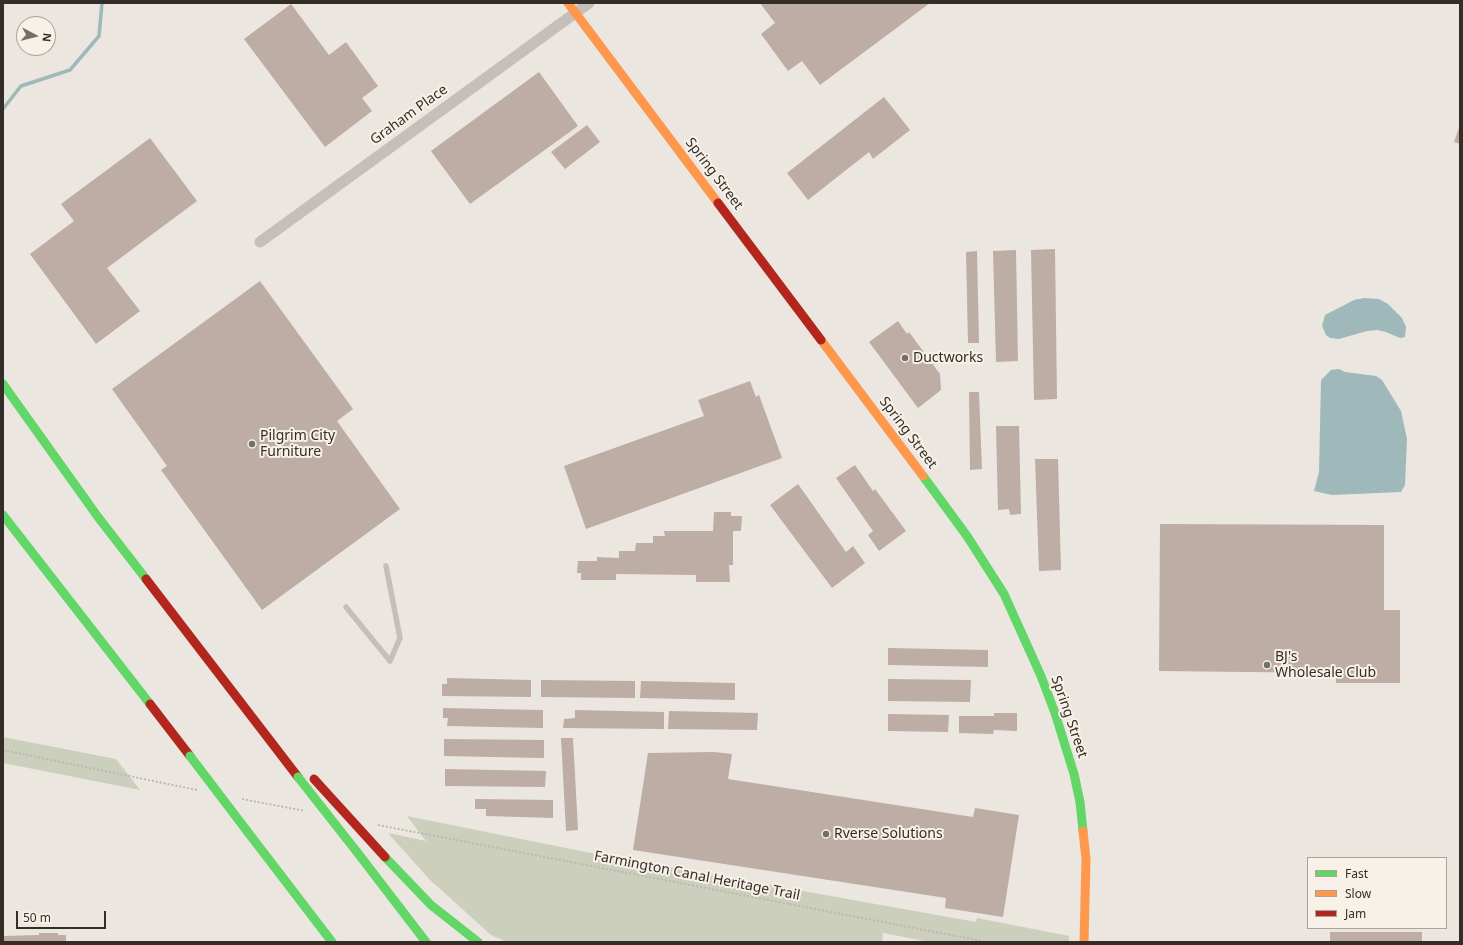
<!DOCTYPE html>
<style>
body{margin:0}
#map{position:relative;width:1463px;height:945px;overflow:hidden;background:#ebe7e0;font-family:"Noto Sans",sans-serif}
canvas{display:block}
.frame{position:absolute;inset:0;border:4px solid #342d28;pointer-events:none}
.legend{position:absolute;left:1307px;top:857px;width:140px;height:72px;box-sizing:border-box;background:#f7f1e8;border:1px solid #a9a39b;margin:0;padding:5px 7px;list-style:none;font-size:12px;color:#342d28}
.legend li{display:flex;align-items:center;gap:8px;height:20px}
.legend b{width:20px;border:1px solid #a9a39b}
.north{position:absolute;left:16px;top:16px;width:40px;height:40px;box-sizing:border-box;background:#f7f1e8;border:1px solid #a9a39b;border-radius:50%;rotate:97deg;font-size:11px;font-weight:700;line-height:16px;text-align:center;color:#342d28}
.north::after{content:'';display:block;margin:auto;width:14px;height:18px;background:#746e68;clip-path:polygon(50% 0,100% 100%,50% 72%,0 100%)}
.scale{position:absolute;left:16px;top:911px;width:90px;height:18px;box-sizing:border-box;border:2px solid #342d28;border-top:0;padding-left:5px;font-size:12px;line-height:14px;white-space:nowrap;color:#342d28;-webkit-text-stroke:3px #f7f1e8;paint-order:stroke}
</style>
<div id="map">
<canvas width="1463" height="945"></canvas>
<div class="frame"></div>
<ul class="legend">
<li><b style="height:5px;background:#63d668"></b>Fast</li>
<li><b style="height:5px;background:#ff974d"></b>Slow</li>
<li><b style="height:5px;background:#b3261e"></b>Jam</li>
</ul>
<div class="north">N</div>
<div class="scale">50 m</div>
</div>
<script>
const ctx = document.querySelector('canvas').getContext('2d');
ctx.lineJoin = 'round';
function paint(path, color) { ctx.fillStyle = color; ctx.fill(path, 'evenodd'); }
const toPath = rows => new Path2D(rows.map(r => 'M' + r).join(''));
function strokePath(path, color, width, dash) { ctx.strokeStyle = color; ctx.lineWidth = width; ctx.lineCap = dash ? 'butt' : 'round'; ctx.setLineDash(dash || []); ctx.stroke(path); }
function write(font, color, halo, rows, align = 'center') {
  ctx.font = font + ' "Noto Sans",sans-serif'; ctx.lineWidth = 4; ctx.setLineDash([]); ctx.textBaseline = 'middle'; ctx.strokeStyle = halo; ctx.fillStyle = color; for (const [text, x, y, turn = 0] of rows) {
    ctx.save(); ctx.translate(x, y); ctx.rotate((+turn || 0) * Math.PI / 180); ctx.textAlign = isNaN(turn) ? turn : align; if (halo) ctx.strokeText(text, 0, 0); ctx.fillText(text, 0, 0); ctx.restore();
  }
}
paint(toPath([
 [3,737,116,759,140,790,3,763],
 [407,816,591,853,976,922,977,918,1069,936,1069,942,929,942,883,933,882,942,507,942,491,935,429,879,388,833,426,841]
]), '#cbcfbc');
paint(toPath([
 [1364,298,1379,299,1388,304,1402,318,1406,327,1405,337,1400,338,1386,332,1377,330,1367,331,1339,339,1330,338,1326,335,1322,326,1325,315,1354,300],
 [1339,369,1345,372,1376,376,1382,380,1401,411,1407,439,1405,485,1401,492,1332,495,1314,491,1319,472,1321,380,1331,370]
]), '#9fb8ba');
strokePath(toPath([
 [3,109,21,86,70,70,99,36,102,3]
]), '#9fb8ba', 3.5);
paint(toPath([
 [760,3,930,3,820,85,802,61,788,71,761,34,775,23],
 [291,4,329,55,346,42,378,86,362,98,372,111,325,147,244,39],
 [539,72,578,126,470,204,431,151],
 [884,97,910,130,873,159,869,152,808,200,787,173],
 [587,125,600,142,565,169,551,152],
 [1460,125,1460,144,1454,142],
 [150,138,197,201,107,268,140,311,96,344,30,254,74,221,61,204],
 [1055,249,1057,399,1034,400,1031,250],
 [1016,250,1018,361,996,362,993,251],
 [977,251,979,343,968,343,966,252],
 [260,281,353,409,337,421,400,509,262,610,161,470,167,466,112,389],
 [898,321,907,334,909,332,940,374,941,390,918,408,869,342],
 [750,381,756,397,759,395,782,458,586,529,564,466,704,416,698,400],
 [969,392,979,392,982,469,970,470],
 [996,426,1019,426,1021,514,1010,515,1009,509,998,510],
 [1035,459,1058,459,1061,570,1039,571],
 [855,465,873,491,875,489,906,531,879,551,868,535,873,531,836,478],
 [798,484,846,552,853,546,865,563,832,588,770,505],
 [714,512,731,512,731,516,742,516,741,531,733,531,733,565,729,565,730,582,696,582,696,575,616,574,616,580,581,580,581,573,577,573,578,561,597,561,597,557,619,558,619,551,635,551,636,543,653,543,653,536,665,536,664,531,713,531],
 [1160,524,1384,525,1384,610,1400,610,1400,683,1336,683,1336,673,1159,671],
 [888,648,988,650,988,667,888,665],
 [447,678,531,680,531,697,442,696,442,684,447,684],
 [888,679,971,680,970,702,888,701],
 [541,680,635,681,635,698,541,697],
 [641,681,735,683,735,700,640,698],
 [443,708,543,710,543,728,447,726,448,718,443,718],
 [575,710,664,712,664,729,563,728,564,719,575,718],
 [669,711,758,713,757,730,668,729],
 [994,713,1017,713,1017,731,994,730,993,734,959,733,959,716,994,716],
 [888,714,949,715,948,732,888,731],
 [561,738,573,738,578,830,566,831],
 [444,739,544,740,544,758,444,756],
 [714,752,732,754,728,779,973,817,975,808,1019,815,1003,917,945,908,946,898,633,850,648,753],
 [445,769,546,771,545,787,445,786],
 [475,799,553,800,553,818,486,816,486,809,475,809],
 [1330,932,1422,932,1422,942,1330,942],
 [39,933,58,933,58,935,66,935,66,942,3,942,3,936,39,935]
]), '#bdada4');
strokePath(toPath([
 [3,750,197,790],
 [242,799,305,811],
 [378,825,987,942]
]), '#bdb8b2', 2, [2, 2]);
strokePath(toPath([
 [346,607,390,661,400,638,386,566]
]), '#c4bfb9', 5.5);
strokePath(toPath([
 [260,242,589,3]
]), '#c4bfb9', 11);
strokePath(toPath([
 [3,384,98,517,146,579],
 [923,476,967,536,1004,594,1041,676,1055,713,1074,774,1080,802,1083,831],
 [3,515,150,704],
 [247,831,332,942],
 [357,852,426,942],
 [385,857,431,905,478,942]
]), '#63d668', 9);
strokePath(toPath([
 [568,3,718,203],
 [821,340,923,476],
 [1083,831,1086,859,1084,942]
]), '#ff974d', 9);
strokePath(toPath([
 [718,203,821,340],
 [146,579,298,777],
 [150,704,190,756]
]), '#b3261e', 9);
strokePath(toPath([
 [190,756,247,831],
 [298,777,357,852]
]), '#63d668', 9);
strokePath(toPath([
 [314,779,385,857]
]), '#b3261e', 9);
for (const [x, y, r, color] of [
 [905,358,4,"#746e68"],
 [252,444,4,"#746e68"],
 [1267,665,4,"#746e68"],
 [826,834,4,"#746e68"]
]) { const dot = new Path2D(); dot.arc(x, y, r, 0, 2 * Math.PI); ctx.fillStyle = color; ctx.fill(dot); strokePath(dot, '#f7f1e8', 1.5); }
write('14px', '#342d28', '#f7f1e8', [
 ["Graham Place",409,115,-36],
 ["Spring Street",714,174,53],
 ["Spring Street",908,433,53],
 ["Spring Street",1069,717,71],
 ["Farmington Canal Heritage Trail",697,876,11]
]);
write('14px', '#342d28', '#f7f1e8', [
 ["Ductworks",913,358],
 ["Pilgrim City",260,436],
 ["Furniture",260,452],
 ["BJ's",1275,657],
 ["Wholesale Club",1275,673],
 ["Rverse Solutions",834,834]
], 'left');
</script>
